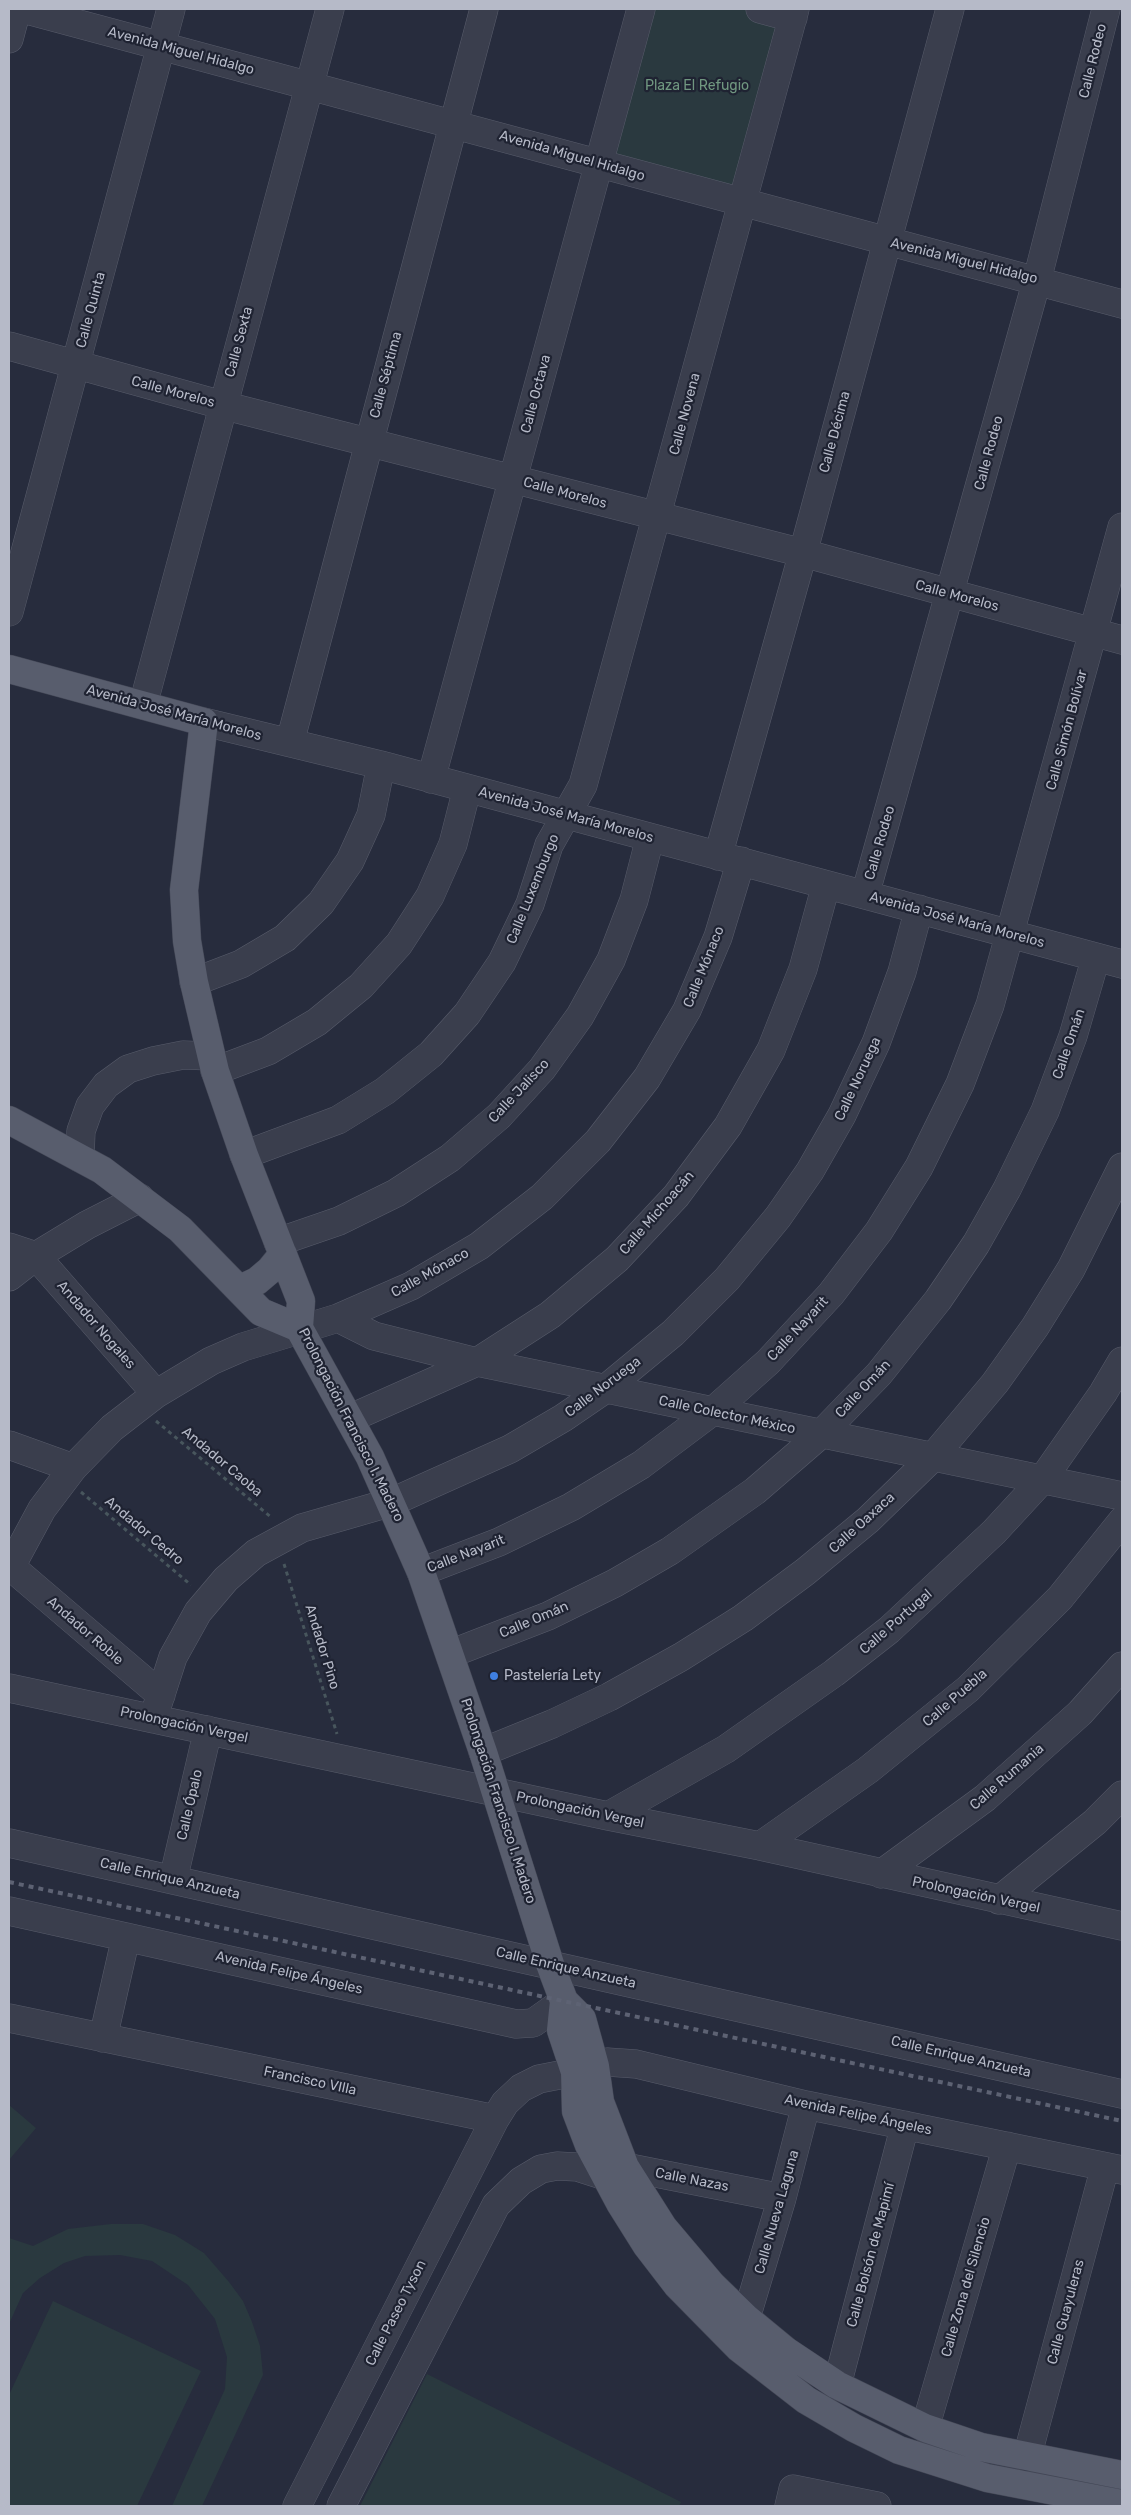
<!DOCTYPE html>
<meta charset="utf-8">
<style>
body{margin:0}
#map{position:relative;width:1131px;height:2515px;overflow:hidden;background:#272c3d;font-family:Rubik,sans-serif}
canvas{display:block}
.frame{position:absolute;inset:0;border:10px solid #b6bac8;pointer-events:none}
</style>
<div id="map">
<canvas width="1131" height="2515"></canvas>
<div class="frame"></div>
</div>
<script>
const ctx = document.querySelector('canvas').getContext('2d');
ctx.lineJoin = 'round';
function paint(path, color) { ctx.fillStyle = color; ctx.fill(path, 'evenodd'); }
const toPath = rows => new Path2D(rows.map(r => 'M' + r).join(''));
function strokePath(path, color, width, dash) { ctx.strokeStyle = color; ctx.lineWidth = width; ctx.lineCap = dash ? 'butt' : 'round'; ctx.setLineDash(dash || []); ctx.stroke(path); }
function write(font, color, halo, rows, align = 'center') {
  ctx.font = font + ' Rubik,sans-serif'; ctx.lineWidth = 4.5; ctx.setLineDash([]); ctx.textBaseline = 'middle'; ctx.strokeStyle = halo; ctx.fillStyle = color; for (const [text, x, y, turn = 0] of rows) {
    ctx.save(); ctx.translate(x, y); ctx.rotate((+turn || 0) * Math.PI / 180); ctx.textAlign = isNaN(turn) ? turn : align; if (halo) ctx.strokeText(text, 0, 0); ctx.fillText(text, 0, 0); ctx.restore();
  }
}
paint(toPath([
 [645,9,790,9,739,198,605,161],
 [9,2105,36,2128,9,2160],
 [111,2224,143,2224,175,2235,204,2253,229,2282,243,2301,252,2322,260,2346,263,2375,202,2506,172,2506,225,2389,227,2357,215,2319,188,2285,152,2261,120,2255,85,2256,64,2263,40,2278,23,2293,9,2324,9,2238,33,2246,68,2229],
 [53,2301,201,2371,137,2506,9,2506,9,2395],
 [427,2374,681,2502,679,2506,360,2506]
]), '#2a393f');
const minor = toPath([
 [23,9,1122,304],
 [760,9,793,18],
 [9,39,17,9],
 [9,346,222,405,803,553,1122,640],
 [9,612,171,9],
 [143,705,330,9],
 [204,722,381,765,1122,964],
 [290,742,484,9],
 [431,779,641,9],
 [718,856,803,553,950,9],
 [865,895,1037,280,1106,9],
 [194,982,241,964,285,938,321,903,350,861,371,815,381,765],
 [215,1071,268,1051,317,1022,361,986,399,944,430,896,453,844,467,789],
 [244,1155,338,1120,385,1091,431,1054,467,1014,502,962,530,904,549,845,583,785,795,9],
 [80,1158,81,1131,90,1106,106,1085,128,1069,153,1061,183,1055,210,1056],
 [278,1242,339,1221,396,1193,450,1158,499,1116,542,1069,580,1016,611,960,634,900,650,838],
 [9,1247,36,1256,156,1394],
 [9,1277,36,1256,87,1225,140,1198],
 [338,1318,374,1336,477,1362,1122,1496],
 [351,1418,477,1362,550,1315,617,1259,676,1196,728,1126,771,1050,803,969,826,885],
 [9,1445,73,1468],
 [10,1566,161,1695],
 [9,1570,42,1509,73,1468,112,1428,156,1394,211,1361,243,1347,338,1318,411,1286,479,1246,542,1197,598,1141,647,1078,687,1010,718,937,741,861],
 [421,1572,499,1542,571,1507,641,1465,713,1411,768,1362,831,1294,879,1231,919,1167,960,1084,990,1005,1122,527],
 [450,1654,548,1616,615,1583,670,1551,755,1491,820,1435,879,1374,938,1300,976,1244,1007,1189,1045,1111,1073,1036,1096,957],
 [9,1688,608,1816,760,1846,1122,1926],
 [153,1719,173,1657,198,1612,226,1579,256,1553,302,1528,392,1502,510,1449,563,1418,604,1390,673,1333,727,1279,778,1217,810,1171,842,1115,876,1043,902,972,919,909],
 [483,1752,552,1724,609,1697,681,1657,743,1618,805,1572,868,1520,932,1458,995,1383,1035,1327,1071,1269,1122,1167],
 [608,1816,726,1749,834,1673,889,1630,994,1532,1042,1480,1103,1393,1122,1361],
 [9,1843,1122,2094],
 [760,1846,868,1770,968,1689,1060,1598,1122,1521],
 [881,1874,985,1798,1080,1713,1122,1666],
 [173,1880,208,1730],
 [999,1900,1095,1822,1122,1795],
 [9,1911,516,2024,533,2023,564,2001],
 [9,2018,495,2119],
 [103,2038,126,1937],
 [606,2169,625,2167,782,2198],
 [746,2318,782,2198,806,2105],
 [837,2385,905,2125],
 [925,2428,1007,2146],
 [1027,2457,1105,2167],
 [297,2506,495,2119,505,2103,521,2088,539,2079,575,2072,607,2062,636,2064,806,2105,1122,2170],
 [341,2506,496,2205,521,2181,541,2169,557,2166,577,2167,605,2176],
 [789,2506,793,2489,877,2506]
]);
const major = toPath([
 [9,669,204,722,184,890,187,941,194,982,215,1071,244,1155,301,1301,299,1328,370,1457,421,1572,483,1752,550,1964,564,2001,582,2019,595,2066,600,2102,625,2167,663,2227,712,2285,746,2318,786,2351,837,2385,925,2428,981,2447,1122,2475],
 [9,1120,102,1170,180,1229,261,1312,299,1328],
 [240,1289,257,1281,270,1270,283,1254],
 [564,2001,561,2030,575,2072,576,2111,589,2145,620,2203,647,2246,677,2285,739,2348,806,2400,854,2428,899,2450,987,2478,1122,2504]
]);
strokePath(minor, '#585c6b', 29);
strokePath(major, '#434756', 29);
strokePath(toPath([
 [156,1421,272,1518],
 [81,1492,191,1585],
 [284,1564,337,1734]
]), '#48565d', 3, [4, 4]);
strokePath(minor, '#3a3e4d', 28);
strokePath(major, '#585d6d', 28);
strokePath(toPath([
 [9,1882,1122,2121]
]), '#5d6273', 4, [5, 5]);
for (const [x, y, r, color] of [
 [494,1676,5,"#3f7fe0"]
]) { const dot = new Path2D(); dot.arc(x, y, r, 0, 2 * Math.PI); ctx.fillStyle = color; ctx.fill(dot); strokePath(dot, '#1f2332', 2); }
write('14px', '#b6bac8', '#1f2332', [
 ["Avenida Miguel Hidalgo",181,51,15],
 ["Calle Rodeo",1093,61,-76],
 ["Avenida Miguel Hidalgo",572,156,16],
 ["Avenida Miguel Hidalgo",964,261,14],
 ["Calle Quinta",91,310,-75],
 ["Calle Sexta",239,342,-75],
 ["Calle Séptima",386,375,-75],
 ["Calle Morelos",173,392,15],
 ["Calle Octava",536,394,-75],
 ["Calle Novena",685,414,-75],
 ["Calle Décima",835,432,-75],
 ["Calle Rodeo",989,453,-75],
 ["Calle Morelos",565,493,15],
 ["Calle Morelos",957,596,15],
 ["Avenida José María Morelos",174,713,15],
 ["Calle Simón Bolívar",1067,730,-75],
 ["Avenida José María Morelos",566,815,15],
 ["Calle Rodeo",880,843,-74],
 ["Calle Luxemburgo",533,889,-68],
 ["Avenida José María Morelos",957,920,15],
 ["Calle Mónaco",704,967,-68],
 ["Calle Omán",1069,1044,-71],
 ["Calle Noruega",858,1079,-65],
 ["Calle Jalisco",519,1091,-47],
 ["Calle Michoacán",657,1213,-49],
 ["Calle Mónaco",430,1273,-29],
 ["Andador Nogales",96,1325,49],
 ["Calle Nayarit",798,1329,-47],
 ["Calle Noruega",603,1387,-37],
 ["Calle Omán",863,1389,-47],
 ["Calle Colector México",727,1415,12],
 ["Prolongación Francisco I. Madero",351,1425,63],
 ["Andador Caoba",222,1462,40],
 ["Calle Oaxaca",862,1523,-42],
 ["Andador Cedro",144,1531,40],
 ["Calle Nayarit",466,1554,-21],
 ["Calle Omán",534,1620,-23],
 ["Calle Portugal",896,1622,-41],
 ["Andador Roble",85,1631,41],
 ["Andador Pino",322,1647,73],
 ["Calle Puebla",955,1698,-41],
 ["Prolongación Vergel",184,1725,12],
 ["Calle Rumania",1007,1777,-41],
 ["Prolongación Francisco I. Madero",498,1801,72],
 ["Calle Ópalo",190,1805,-77],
 ["Prolongación Vergel",580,1810,12],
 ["Calle Enrique Anzueta",170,1879,13],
 ["Prolongación Vergel",976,1895,12],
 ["Calle Enrique Anzueta",566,1968,13],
 ["Avenida Felipe Ángeles",289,1973,13],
 ["Calle Enrique Anzueta",961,2057,13],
 ["Francisco VIlla",310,2081,12],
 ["Avenida Felipe Ángeles",858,2115,12],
 ["Calle Nazas",692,2180,11],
 ["Calle Nueva Laguna",777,2212,-74],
 ["Calle Bolsón de Mapimí",871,2255,-75],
 ["Calle Zona del Silencio",966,2287,-74],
 ["Calle Guayuleras",1066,2312,-75],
 ["Calle Paseo Tyson",396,2313,-63]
]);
write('14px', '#709780', '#1f2332', [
 ["Plaza El Refugio",697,86]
]);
write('14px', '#b6bac8', '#1f2332', [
 ["Pastelería Lety",504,1676]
], 'left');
</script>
